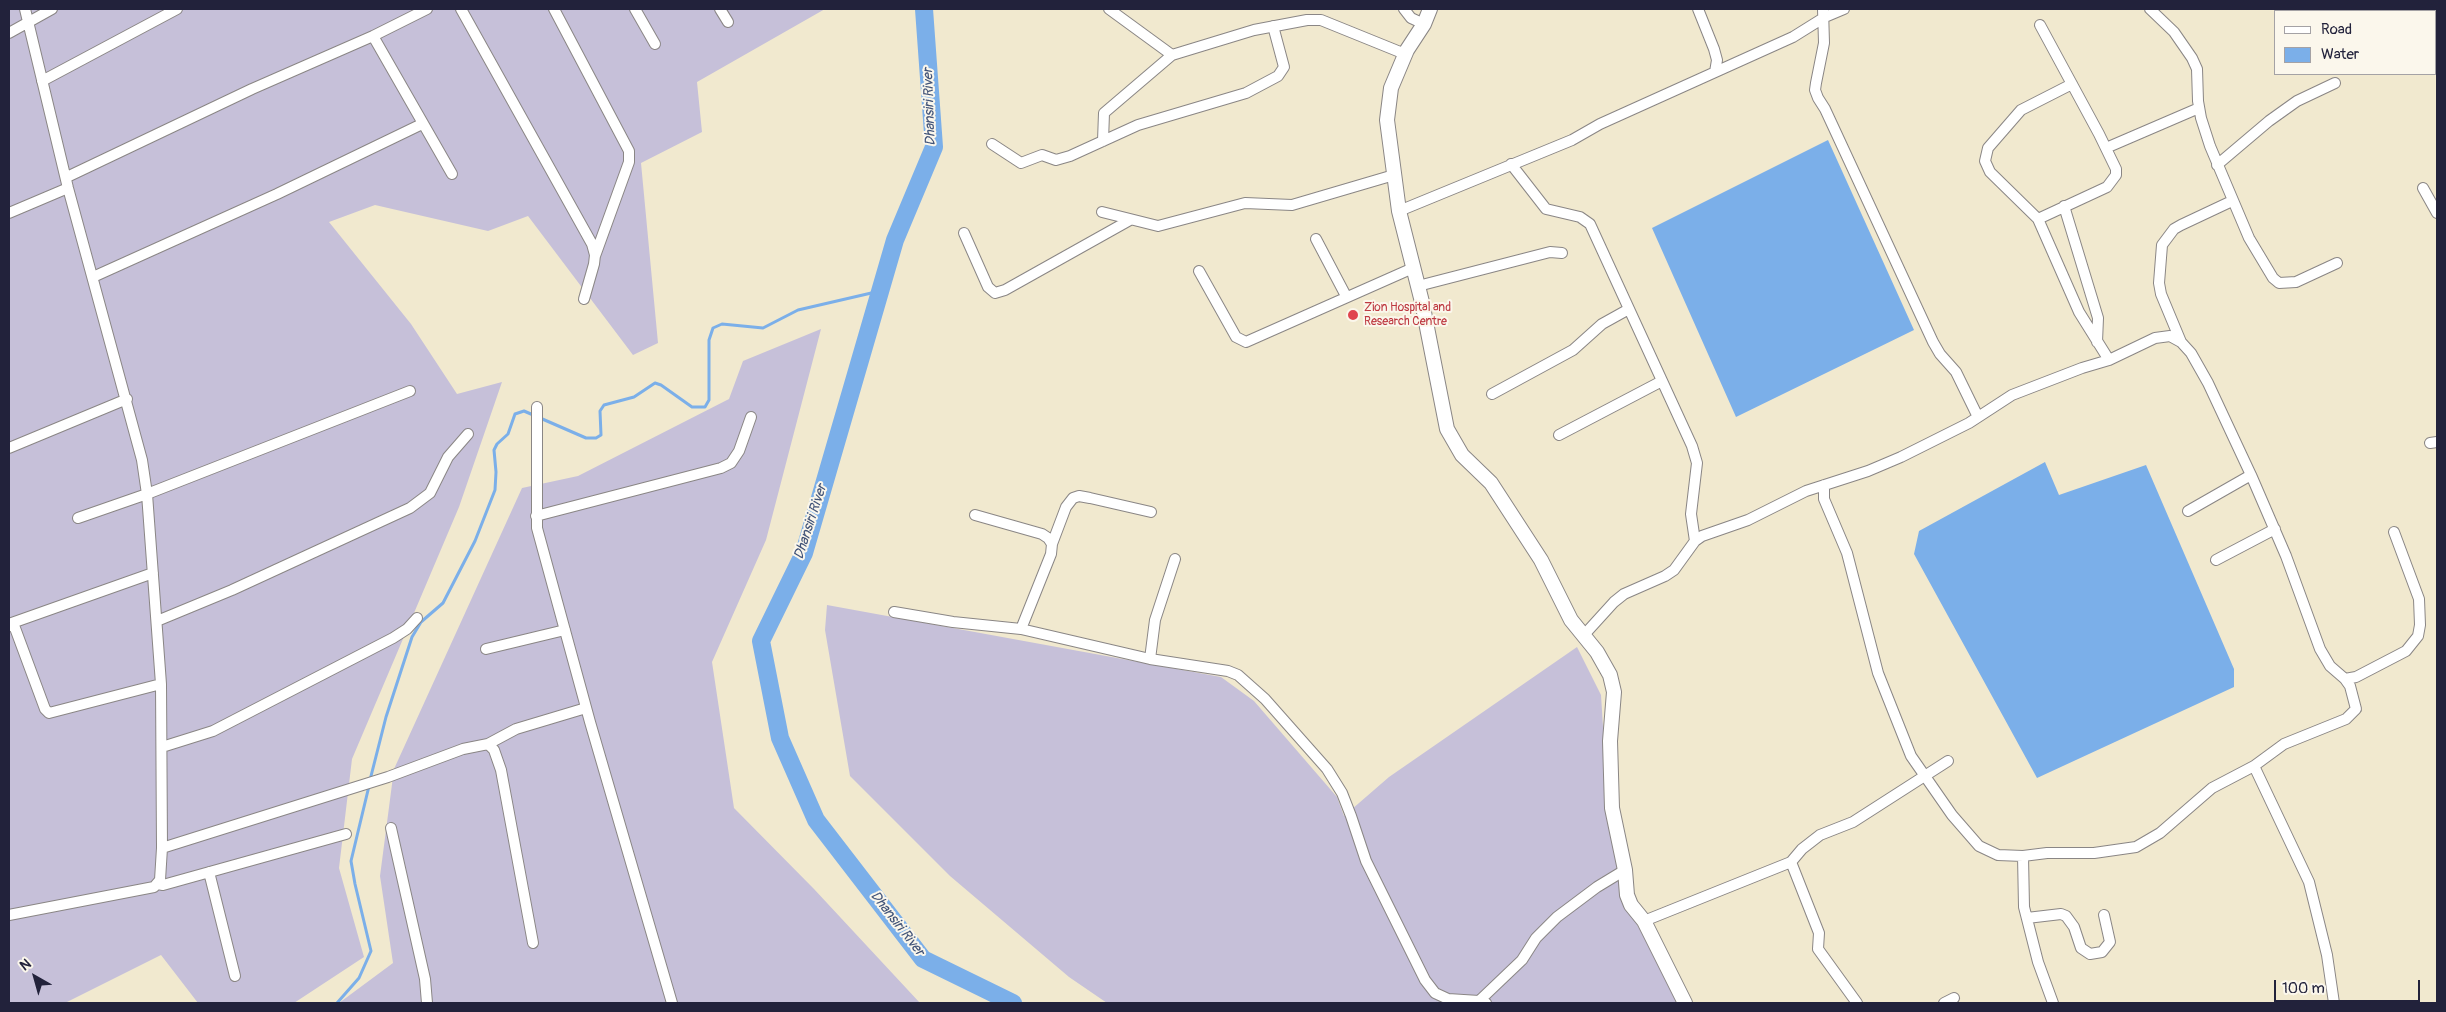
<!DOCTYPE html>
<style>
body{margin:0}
#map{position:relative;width:2446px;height:1012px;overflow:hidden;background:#f1e9cf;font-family:Pangolin,sans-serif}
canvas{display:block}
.frame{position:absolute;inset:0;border:10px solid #22223b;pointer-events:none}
.legend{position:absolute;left:2274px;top:10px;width:162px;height:65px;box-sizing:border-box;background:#fbf7ec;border:1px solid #a4a2a5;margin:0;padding:6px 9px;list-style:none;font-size:15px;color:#22223b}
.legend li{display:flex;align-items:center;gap:10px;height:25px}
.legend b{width:25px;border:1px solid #a4a2a5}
.north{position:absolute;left:10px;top:952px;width:50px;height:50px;-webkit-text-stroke:4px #fbf7ec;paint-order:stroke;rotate:322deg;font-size:14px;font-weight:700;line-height:20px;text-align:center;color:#22223b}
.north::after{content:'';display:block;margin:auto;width:18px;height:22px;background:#22223b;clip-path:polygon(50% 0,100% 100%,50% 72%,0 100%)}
.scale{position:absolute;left:2274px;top:980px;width:146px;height:22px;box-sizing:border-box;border:2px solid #22223b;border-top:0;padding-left:6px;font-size:15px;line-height:18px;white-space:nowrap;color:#22223b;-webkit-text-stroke:4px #fbf7ec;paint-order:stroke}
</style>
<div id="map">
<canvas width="2446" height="1012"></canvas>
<div class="frame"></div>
<ul class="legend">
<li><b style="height:6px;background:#fff"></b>Road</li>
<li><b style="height:14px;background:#7bafe9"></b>Water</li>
</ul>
<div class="north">N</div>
<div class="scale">100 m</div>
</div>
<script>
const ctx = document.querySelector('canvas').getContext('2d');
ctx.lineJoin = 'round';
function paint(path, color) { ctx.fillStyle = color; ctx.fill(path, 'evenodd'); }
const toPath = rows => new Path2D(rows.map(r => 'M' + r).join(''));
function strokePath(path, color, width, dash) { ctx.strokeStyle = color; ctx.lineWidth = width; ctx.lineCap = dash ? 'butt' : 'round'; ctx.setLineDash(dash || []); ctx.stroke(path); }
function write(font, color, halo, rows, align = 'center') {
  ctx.font = font + ' Pangolin,sans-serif'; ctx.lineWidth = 4; ctx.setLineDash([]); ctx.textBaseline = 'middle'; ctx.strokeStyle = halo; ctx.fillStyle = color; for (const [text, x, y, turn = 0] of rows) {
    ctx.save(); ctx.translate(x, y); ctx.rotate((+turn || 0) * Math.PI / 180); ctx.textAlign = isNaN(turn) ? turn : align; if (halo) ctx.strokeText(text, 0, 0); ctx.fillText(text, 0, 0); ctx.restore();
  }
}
paint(toPath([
 [9,9,825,9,697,82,702,132,641,163,658,343,633,355,528,216,488,231,375,205,329,222,411,324,457,394,502,382,459,507,352,759,339,868,364,957,294,1003,198,1003,161,955,65,1003,9,1003],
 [821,329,766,540,712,662,734,808,814,889,920,1003,339,1003,393,963,380,876,394,769,522,488,578,476,729,399,743,361],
 [827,605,1221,677,1254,701,1337,797,1344,816,1389,777,1577,647,1601,695,1608,806,1622,897,1680,1003,1107,1003,1069,977,950,876,850,776,825,630]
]), '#c6c0d9');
paint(toPath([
 [1828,140,1914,330,1736,417,1652,228],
 [2045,462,2059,495,2146,465,2234,669,2234,687,2037,778,1914,554,1919,531]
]), '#7bafe9');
strokePath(toPath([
 [370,780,386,717,412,637,421,622,443,603,475,541,495,490,496,472,494,450,497,444,508,434,515,414,524,411,586,438,596,438,601,435,600,411,604,405,634,397,655,383,661,385,692,407,705,407,709,400,709,340,713,328,722,324,763,328,798,310,880,291],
 [337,1003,359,978,371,951,355,884,351,861,369,786]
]), '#7bafe9', 3);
strokePath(toPath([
 [924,9,934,147,895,240,804,553,761,641,780,738,816,820,923,959,1013,1003]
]), '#7bafe9', 18);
const street = toPath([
 [461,9,592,244,595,255,594,264,584,299],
 [554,9,629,151,629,162,595,256],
 [635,9,655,44],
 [720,9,728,22],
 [1109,9,1172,55,1254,30,1307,20,1321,20,1405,54],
 [1404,9,1411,18,1424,24],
 [1698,9,1714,49,1717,60,1715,72],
 [1823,9,1824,43,1816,83,1815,90,1818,98,1825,109,1933,342,1940,354,1956,372,1978,417],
 [2150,9,2174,32,2192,58,2197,69,2198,101,2201,118,2210,146,2249,238,2273,278,2279,283,2296,282,2337,263],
 [9,33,52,9],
 [373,36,452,174],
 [42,81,177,9],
 [2072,84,2021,110,1988,148,1985,161,1990,172,2038,219,2079,312,2109,360],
 [1103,141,1104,113,1172,55],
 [992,144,1021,163,1042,155,1056,160,1070,156,1138,125,1246,93,1278,76,1284,67,1273,26],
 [2106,148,2199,108],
 [1511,164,1546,209,1580,217,1590,224,1692,446,1697,463,1691,514,1695,541],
 [2217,165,2269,121,2297,101,2335,83],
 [67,177,252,89,373,36,427,9],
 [2423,188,2437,213],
 [2064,206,2098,318,2097,342],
 [1399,211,1572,140,1600,124,1793,37,1825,17,1844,9],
 [1102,212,1158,226,1245,203,1292,205,1394,175],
 [9,213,68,188],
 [2038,219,2107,187,2116,175,2116,169,2099,134,2040,25],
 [964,233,988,287,995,293,1005,290,1130,220],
 [1316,239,1346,296],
 [1199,271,1236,337,1246,342,1413,268],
 [93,277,277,194,422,124],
 [1418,286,1550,252,1562,253],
 [2181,342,2161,294,2159,283,2162,245,2174,229,2181,225,2232,201],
 [1492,394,1573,350,1602,324,1629,309],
 [537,407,537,528,590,722,672,1003],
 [1559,435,1662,381],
 [2430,443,2437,442],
 [9,448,127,399],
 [1824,485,1824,499,1847,553,1878,673,1911,756,1952,815,1979,846,1998,855,2023,856],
 [2188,511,2251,475],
 [975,515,1042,534,1048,538,1052,544,1051,554,1021,629],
 [536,516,721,468,731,463,739,451,751,417],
 [78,518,147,494,410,391],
 [1052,544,1066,507,1073,498,1079,496,1090,498,1151,512],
 [2216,560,2275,529],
 [894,612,953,622,1021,629,1150,659,1228,671,1238,675,1265,699,1327,769,1342,793,1351,816,1366,861,1425,980,1435,993,1448,999,1479,1001,1486,1003],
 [157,621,232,590,410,508,430,493,448,457,468,434],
 [9,624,15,628,45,709,49,713,161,684],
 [9,624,153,573],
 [1584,635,1614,602,1624,594,1665,576,1674,570,1695,541,1702,536,1748,520,1806,491,1868,471,1901,457,1969,423,2012,395,2082,368,2109,360,2155,338,2170,336,2181,342,2191,353,2208,383,2251,475,2286,556,2320,649,2330,666,2345,679,2350,686,2356,709,2346,719,2284,744,2254,766,2212,788,2160,833,2136,847,2094,853,2047,853,2023,856,2024,907,2038,962,2053,1003],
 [486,649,565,630],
 [1150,659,1155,620,1175,559],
 [2345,679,2356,677,2406,651,2418,636,2420,625,2419,599,2394,532],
 [488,744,516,729,586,708],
 [162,747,213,731,393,638,407,629,417,618],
 [2254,766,2309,882,2327,955,2334,1003],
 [391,828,425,979,427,1003],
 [162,848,388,777,463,749,488,744,494,750,501,770,533,943],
 [1791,862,1819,933,1818,949,1857,1003],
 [209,872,235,976],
 [158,884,163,885,346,834],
 [9,915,154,887,160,880,162,848,161,684,147,494,142,460,68,188,25,9],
 [2027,918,2061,914,2066,916,2074,927,2081,948,2090,954,2102,952,2110,942,2104,915],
 [1644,921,1791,862,1802,849,1820,835,1853,822,1948,761],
 [1479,1001,1522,960,1536,938,1557,917,1597,887,1625,870],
 [1944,1003,1954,998]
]);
const secondary = toPath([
 [1430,9,1424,24,1407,50,1391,88,1387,120,1399,211,1422,302,1447,429,1462,455,1491,483,1541,560,1571,620,1597,652,1610,675,1614,692,1610,741,1612,808,1625,870,1627,895,1631,905,1644,921,1685,1003]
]);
strokePath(street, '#8a8685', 12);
strokePath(secondary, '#8a8685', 16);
strokePath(street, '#fff', 10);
strokePath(secondary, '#fff', 14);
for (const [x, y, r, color] of [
 [1353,315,6,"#e0444e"]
]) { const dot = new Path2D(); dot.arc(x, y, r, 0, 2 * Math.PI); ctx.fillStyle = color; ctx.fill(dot); strokePath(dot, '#fbf7ec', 2); }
write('12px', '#be3a42', '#fbf7ec', [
 ["Zion Hospital and",1364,308],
 ["Research Centre",1364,322]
], 'left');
write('italic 14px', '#415378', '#fbf7ec', [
 ["Dhansiri River",930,107,-92],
 ["Dhansiri River",811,522,-72],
 ["Dhansiri River",897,924,52]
]);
</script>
